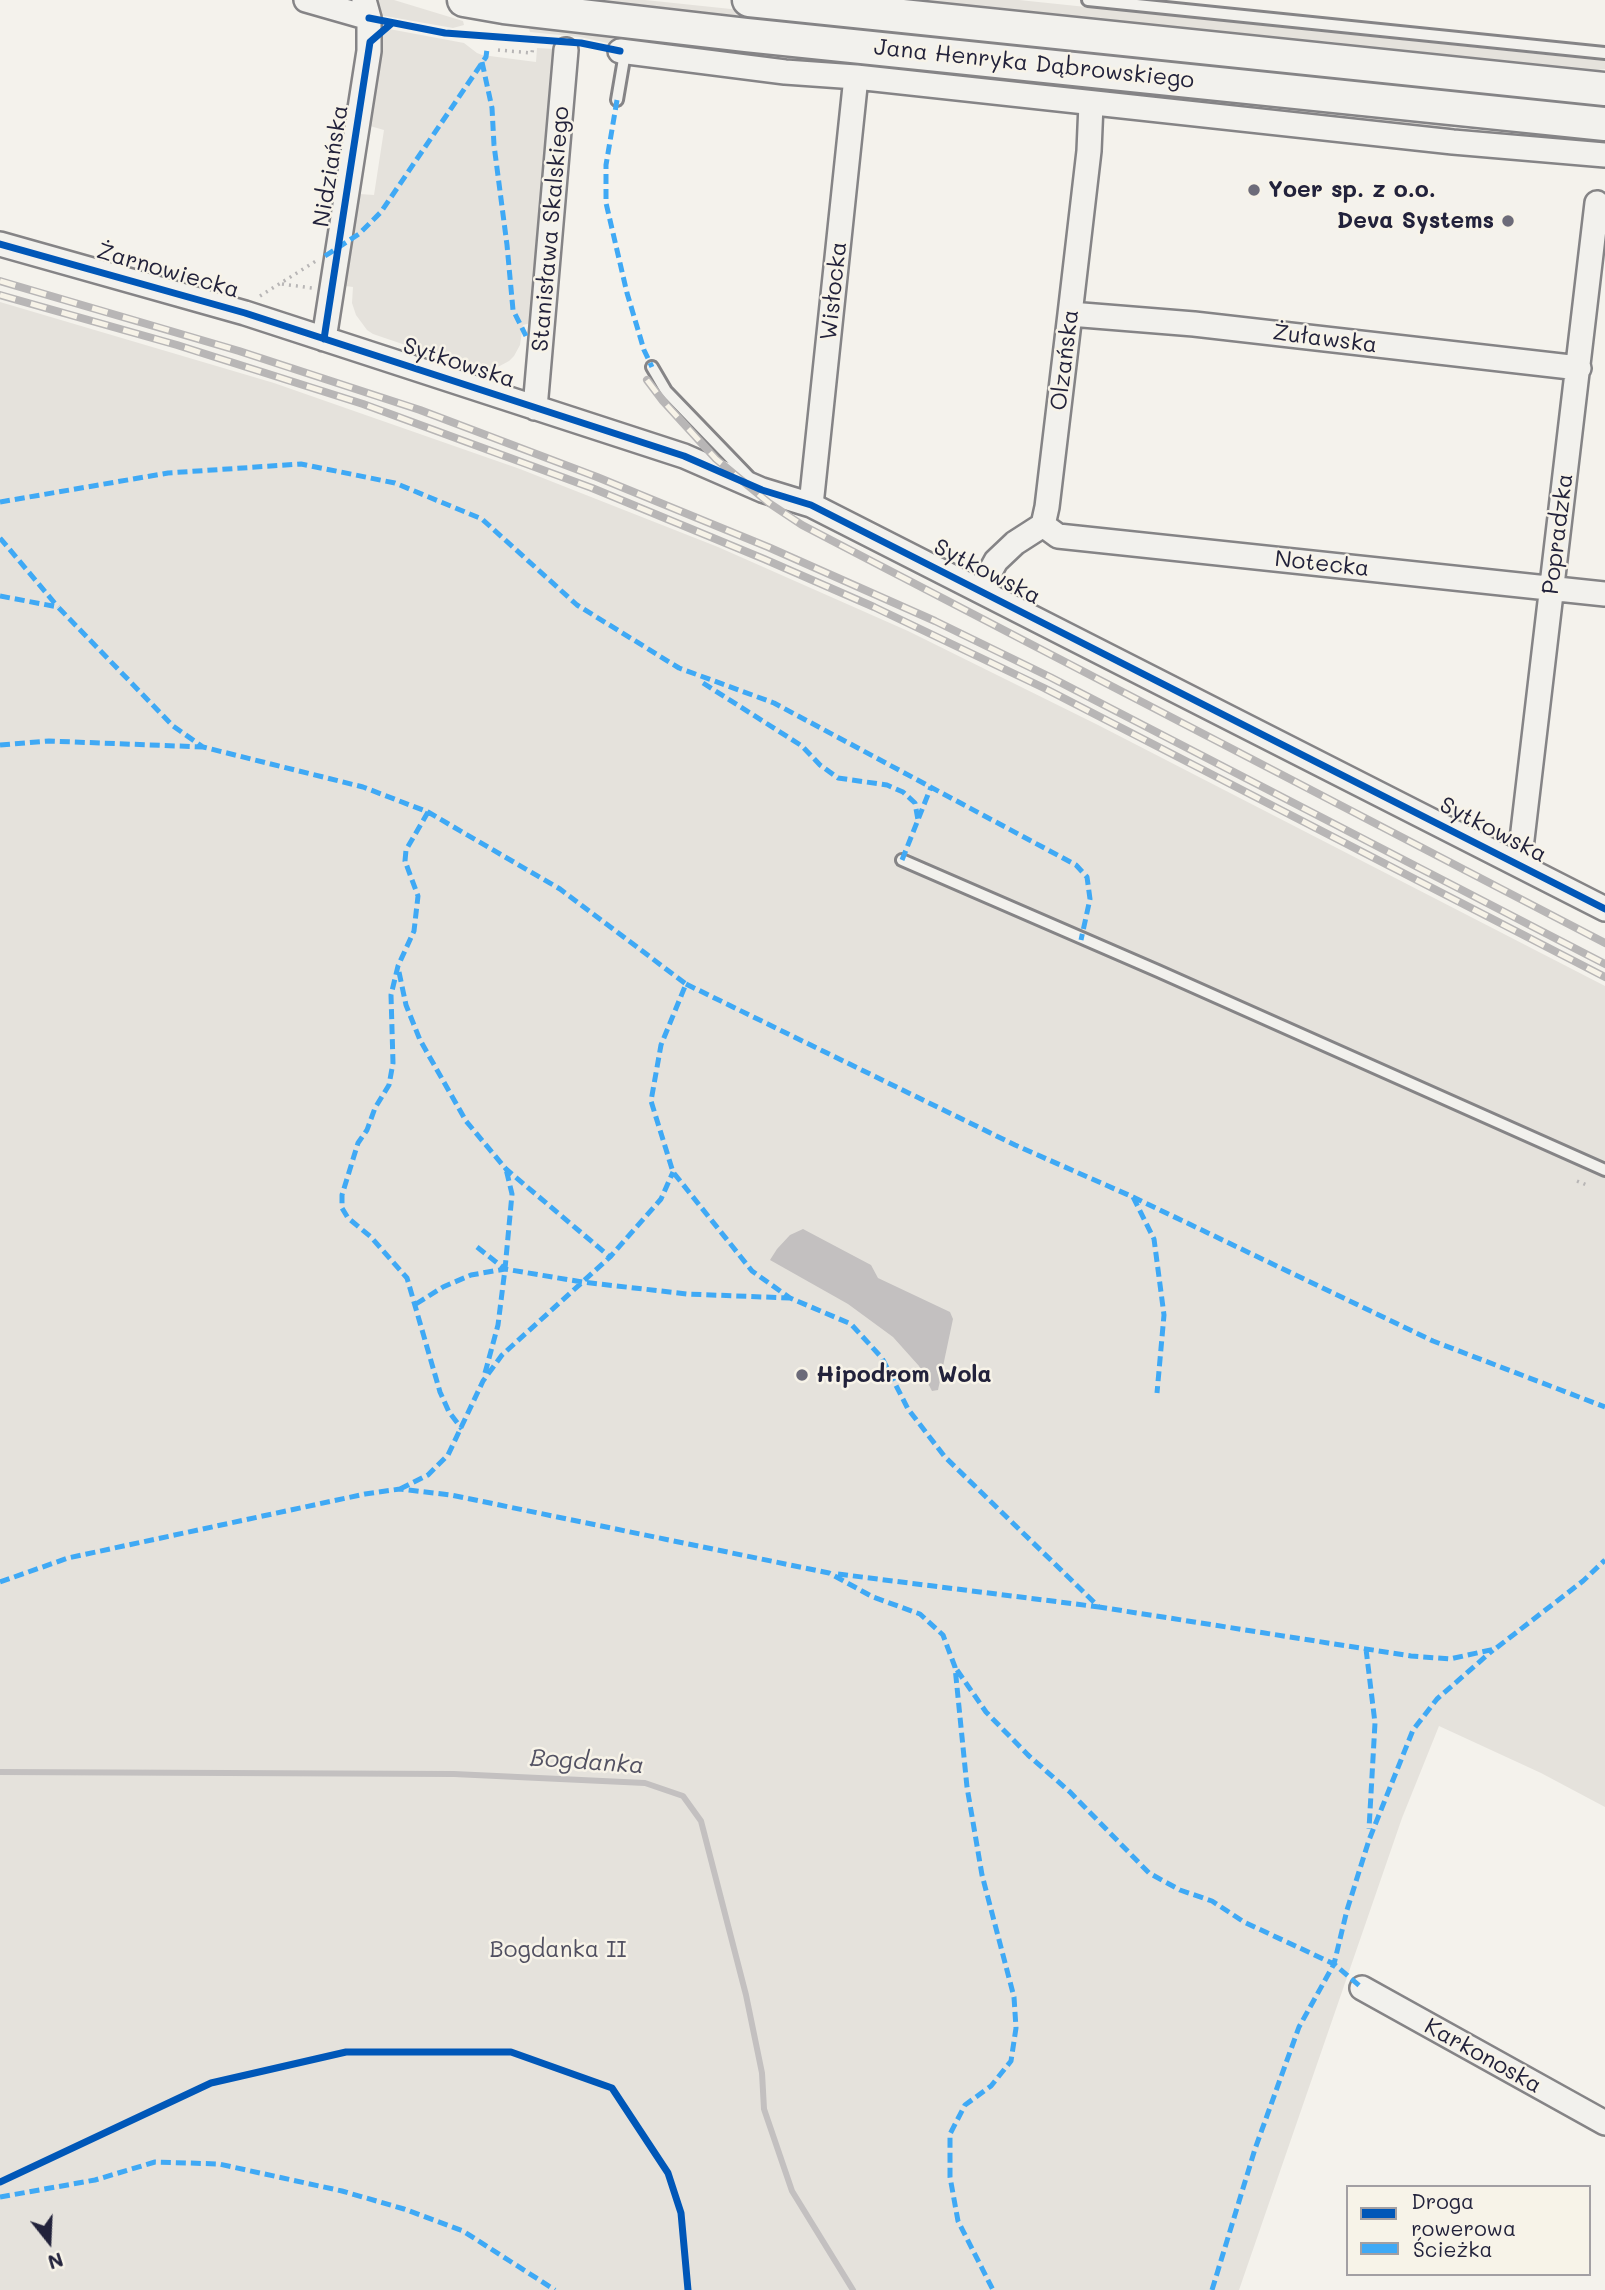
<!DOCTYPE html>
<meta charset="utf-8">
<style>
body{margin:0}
#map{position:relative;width:1605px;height:2290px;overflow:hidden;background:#f4f2ec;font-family:Mali,sans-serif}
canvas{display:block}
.legend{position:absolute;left:1346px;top:2185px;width:245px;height:91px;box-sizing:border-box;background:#f7f3e8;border:2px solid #a29fa3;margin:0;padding:9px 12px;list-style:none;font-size:21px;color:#22223b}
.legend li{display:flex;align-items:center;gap:14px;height:35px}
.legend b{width:35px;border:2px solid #a29fa3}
.north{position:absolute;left:14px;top:2206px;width:70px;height:70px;-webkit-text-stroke:5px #f7f3e8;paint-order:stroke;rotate:162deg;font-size:19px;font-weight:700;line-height:28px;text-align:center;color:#22223b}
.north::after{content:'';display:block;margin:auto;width:24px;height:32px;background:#22223b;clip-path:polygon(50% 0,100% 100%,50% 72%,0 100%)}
</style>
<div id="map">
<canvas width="1605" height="2290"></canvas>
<ul class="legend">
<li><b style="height:9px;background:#0057b8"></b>Droga rowerowa</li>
<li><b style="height:9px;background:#3fa9f5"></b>Ścieżka</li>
</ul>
<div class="north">N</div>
</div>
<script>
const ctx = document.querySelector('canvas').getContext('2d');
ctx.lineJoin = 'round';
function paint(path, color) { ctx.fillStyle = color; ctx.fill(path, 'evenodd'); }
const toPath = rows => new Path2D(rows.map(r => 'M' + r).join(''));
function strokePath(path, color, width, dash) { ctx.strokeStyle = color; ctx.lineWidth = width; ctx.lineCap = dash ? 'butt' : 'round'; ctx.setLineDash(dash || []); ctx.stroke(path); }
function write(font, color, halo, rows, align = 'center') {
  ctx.font = font + ' Mali,sans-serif'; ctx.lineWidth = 5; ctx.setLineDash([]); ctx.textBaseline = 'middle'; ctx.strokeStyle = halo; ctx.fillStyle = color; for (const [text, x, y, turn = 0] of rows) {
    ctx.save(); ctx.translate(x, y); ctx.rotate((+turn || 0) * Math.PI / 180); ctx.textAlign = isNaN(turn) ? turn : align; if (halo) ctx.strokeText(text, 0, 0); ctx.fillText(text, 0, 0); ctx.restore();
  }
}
paint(toPath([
 [374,0,394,0,463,21,464,25,453,28,379,15],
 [578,0,645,0,1132,51,1139,59,1138,60,857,35],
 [855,0,1019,0,1605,61,1605,69,1585,72,1405,54,1334,42,1286,39,1262,40],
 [565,27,757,51,765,63,639,50,580,37,530,32,529,29],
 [389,29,464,43,477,53,482,55,536,62,537,48,554,49,531,323,523,325,520,345,514,356,509,361,494,369,473,368,373,334,367,330,356,315,352,303,353,287,345,286,359,194,374,195,384,130,370,126,381,56,382,36],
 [781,51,1551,130,1605,141,1605,151,1521,143,1522,129,1494,127,1493,130,1483,129,1483,125,1455,121,1445,135,800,64],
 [1179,59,1549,98,1551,102,1549,106,1178,65],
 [0,302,274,383,520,469,718,547,908,631,1098,725,1605,986,1605,1807,1541,1773,1439,1726,1402,1818,1239,2290,0,2290]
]), '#e5e2dc');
paint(toPath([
 [803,1229,871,1265,878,1278,950,1312,953,1319,938,1390,932,1391,919,1366,893,1337,848,1304,770,1260,777,1249,790,1235]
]), '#c3c0c0');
strokePath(toPath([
 [0,1772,454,1774,645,1783,683,1796,701,1821,746,1995,762,2073,764,2109,792,2191,853,2290]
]), '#c3c0c0', 6);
const service = toPath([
 [1088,0,1605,53],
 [617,100,625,53],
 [652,367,666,391,748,476],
 [902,860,1158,971,1605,1170]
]);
const minor = toPath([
 [306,0,369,18],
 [620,51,785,72,856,77,1453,142,1605,155],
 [0,244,245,313,684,456,762,490,811,505,1605,909],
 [1070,314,1194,324,1579,368],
 [324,339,369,51,369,18,364,0],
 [535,408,566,50],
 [811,505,856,77],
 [1043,525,1058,536,1605,594],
 [980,590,996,561,1015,543,1043,525,1047,507,1070,314,1089,151,1091,104],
 [1519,865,1597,203],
 [1362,1988,1605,2123]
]);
const secondary = toPath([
 [464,0,504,7,746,35,1605,124],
 [749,0,1605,89]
]);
strokePath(service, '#858486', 16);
strokePath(minor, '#858486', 28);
strokePath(secondary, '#858486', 37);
strokePath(toPath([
 [498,50,532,53,533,46],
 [282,284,312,288],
 [260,296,316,261],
 [1577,1181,1589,1186]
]), '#b8b6b6', 3.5, [2, 5]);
strokePath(service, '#f2f1ed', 10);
strokePath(minor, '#f2f1ed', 23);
strokePath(secondary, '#f2f1ed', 32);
const rail = toPath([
 [0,281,239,351,420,410,597,477,768,547,935,621,1050,677,1605,964],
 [0,295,177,345,363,404,592,488,764,559,874,607,1044,688,1605,977],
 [647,380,663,401,716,459,769,503,802,525,1605,943]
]);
strokePath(rail, '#b8b6b6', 8);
strokePath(rail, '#f7f3e8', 5, [16]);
strokePath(toPath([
 [482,62,492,108,494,145,507,245,513,310,526,336],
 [617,100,606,165,606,203,627,293,644,350,652,367],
 [325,256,359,234,381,212,486,57,487,49],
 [0,502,168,473,301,464,395,483,482,519,577,605,679,668,774,703,1076,865,1087,877,1090,899,1081,940],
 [0,538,58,607],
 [0,596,58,607,173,726,203,747,363,787,428,812,560,889,686,984,661,1045,651,1101,673,1172,752,1271,790,1298,851,1324,882,1358,908,1409,945,1457,1099,1607,1411,1656,1450,1659,1495,1649,1583,1581,1605,1560],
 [703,683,802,746,820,765,838,778,887,785,903,792,915,803,918,820],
 [0,745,49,741,203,747],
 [428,812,406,850,405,861,418,896,414,931,398,966,391,995,393,1063,389,1085,375,1108,367,1130,358,1143,342,1195,342,1208,348,1218,371,1237,407,1278,440,1392,449,1412,462,1429],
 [902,860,931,787],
 [399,972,406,1005,420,1040,466,1121,506,1169,610,1257],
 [686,984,1015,1145,1133,1197,1433,1341,1605,1407],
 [1133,1197,1154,1239,1164,1315,1157,1393],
 [477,1247,505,1269],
 [416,1304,443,1287,471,1275,505,1269,582,1282,687,1294,790,1298],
 [485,1373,498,1325,505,1269,512,1194,506,1169],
 [400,1489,428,1475,448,1455,483,1381,502,1355,610,1257,661,1199,673,1172],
 [838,1574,1099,1607],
 [0,1582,68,1558,365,1494,400,1489,451,1495,829,1573,873,1597,920,1614,943,1635,955,1667,967,1787,982,1875,1014,1997,1016,2028,1011,2061,991,2086,965,2105,950,2134,950,2177,958,2221,993,2290],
 [1366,1649,1375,1723,1369,1829],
 [957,1670,986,1712,1028,1755,1070,1792,1149,1873,1180,1890,1212,1901,1244,1922,1334,1964,1362,1988],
 [0,2197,95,2180,155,2162,219,2164,342,2191,404,2209,463,2231,555,2290],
 [1212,2290,1255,2149,1299,2027,1334,1964,1347,1910,1369,1840,1413,1730,1437,1699,1493,1650]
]), '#3fa9f5', 5, [10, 5]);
strokePath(toPath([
 [369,18,445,33,581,43,620,51],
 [0,244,245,313,684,456,762,490,811,505,1605,909],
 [324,339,370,42,392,23],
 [0,2182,211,2083,346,2052,511,2052,612,2088,668,2173,681,2213,688,2290]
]), '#0057b8', 7);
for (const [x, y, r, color] of [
 [1254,190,7,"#6c6b79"],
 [1508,221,7,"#6c6b79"],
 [802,1375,7,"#6c6b79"]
]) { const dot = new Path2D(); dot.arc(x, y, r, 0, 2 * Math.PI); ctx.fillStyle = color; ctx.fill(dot); strokePath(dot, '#f7f3e8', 2.5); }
write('23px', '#22223b', '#f7f3e8', [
 ["Jana Henryka Dąbrowskiego",1034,64,6],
 ["Nidziańska",331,166,-81],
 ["Stanisława Skalskiego",551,229,-85],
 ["Żarnowiecka",168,271,16],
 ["Wisłocka",834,291,-84],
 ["Żuławska",1325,339,7],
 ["Olzańska",1065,360,-83],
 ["Sytkowska",459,363,18],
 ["Popradzka",1558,534,-83],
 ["Notecka",1322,564,6],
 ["Sytkowska",987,572,27],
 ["Sytkowska",1493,830,27],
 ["Karkonoska",1483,2056,29]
]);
write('bold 23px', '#22223b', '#f7f3e8', [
 ["Yoer sp. z o.o.",1268,190],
 ["Deva Systems",1494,221,"right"],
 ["Hipodrom Wola",816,1375]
], 'left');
write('23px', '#504f60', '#f7f3e8', [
 ["Bogdanka II",558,1950]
]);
write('italic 24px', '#535263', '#f7f3e8', [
 ["Bogdanka",587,1762,4]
]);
</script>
